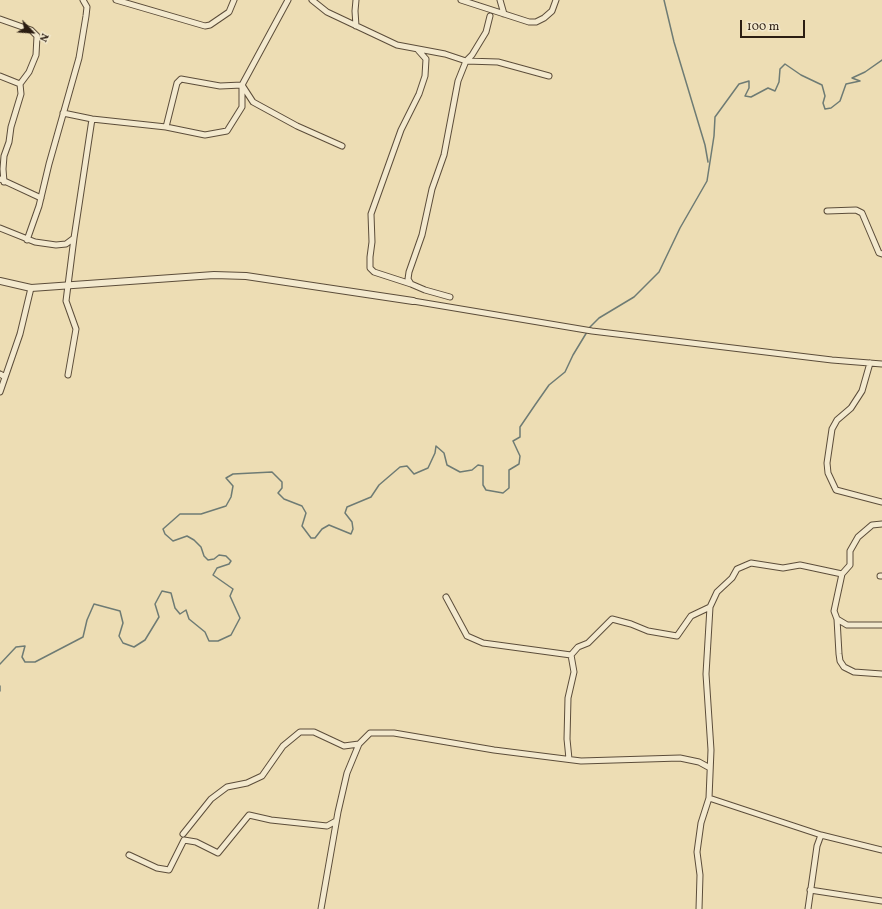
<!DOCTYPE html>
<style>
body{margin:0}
#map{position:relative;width:882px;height:909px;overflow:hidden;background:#edddb4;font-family:Vollkorn,serif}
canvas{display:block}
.north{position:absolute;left:12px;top:12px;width:40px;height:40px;-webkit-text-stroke:3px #f3e9ce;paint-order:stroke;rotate:115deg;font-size:11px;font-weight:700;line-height:16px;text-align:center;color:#2b1d12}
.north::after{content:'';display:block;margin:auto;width:14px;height:18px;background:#2b1d12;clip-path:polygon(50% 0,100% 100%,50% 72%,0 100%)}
.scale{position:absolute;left:740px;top:20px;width:65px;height:18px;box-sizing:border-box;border:2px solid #2b1d12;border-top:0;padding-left:5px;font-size:12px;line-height:14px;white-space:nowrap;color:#2b1d12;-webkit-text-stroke:3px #f3e9ce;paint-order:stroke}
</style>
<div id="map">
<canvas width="882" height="909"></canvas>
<div class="north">N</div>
<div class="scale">100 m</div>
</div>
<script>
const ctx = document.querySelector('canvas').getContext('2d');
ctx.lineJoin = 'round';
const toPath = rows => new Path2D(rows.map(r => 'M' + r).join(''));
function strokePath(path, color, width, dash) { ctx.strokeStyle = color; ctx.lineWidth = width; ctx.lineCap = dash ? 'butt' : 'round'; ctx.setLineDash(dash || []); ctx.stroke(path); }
strokePath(toPath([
 [664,0,674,42,705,145,708,162],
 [0,664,16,647,25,646,22,657,25,662,35,662,83,637,87,620,94,604,120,611,123,623,119,636,123,643,134,647,145,640,159,617,155,604,162,591,171,593,175,608,180,614,186,610,189,619,205,632,209,641,218,641,231,635,240,618,230,596,233,589,213,575,217,568,229,564,231,561,226,556,219,555,214,559,208,560,204,556,201,547,194,540,187,536,173,541,165,534,163,529,180,514,201,514,226,506,231,497,233,486,226,478,233,474,272,472,282,482,282,488,278,493,284,499,302,506,306,513,302,526,311,538,315,538,322,529,329,525,351,534,353,529,352,522,345,513,347,507,371,497,379,485,400,467,407,466,414,474,428,468,435,453,436,446,444,453,447,465,460,472,472,470,478,465,483,466,483,485,486,490,503,493,509,488,509,470,519,464,520,456,513,441,520,437,520,427,535,405,549,385,565,372,573,355,590,327,599,318,634,297,659,272,680,228,707,181,714,136,715,117,739,84,749,81,749,88,745,96,751,97,768,88,775,91,779,82,780,69,785,64,801,75,822,85,825,96,823,103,825,109,831,108,840,101,846,84,860,81,852,78,865,72,882,60],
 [0,686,0,691]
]), '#6e7b74', 1.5);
const minor = toPath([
 [116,0,205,26,210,25,229,12,234,0],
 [312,0,327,12,397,45,445,54,466,61,498,62,549,76],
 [356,0,355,11,356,26],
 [461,0,529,22,536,22,544,18,552,11,556,0],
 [500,0,504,14],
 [0,19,31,30,37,36,36,55,29,72,20,84],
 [0,76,20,84,21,94,11,127,9,142,4,156,3,169,4,182],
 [63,113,92,119,166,127,205,135,227,131,242,107,242,85,288,0],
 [166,127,177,83,181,79,220,86,242,85,253,102,297,126,342,146],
 [0,179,41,198],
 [827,211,856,210,862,213,879,253,882,254],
 [0,228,35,242,56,245,66,244,74,238,92,119],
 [27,240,39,206,49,164,79,58,86,16,87,7,83,0],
 [411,284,374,272,370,268,370,257,372,242,371,214,401,130,419,94,425,76,426,59,418,50],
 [450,297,425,290,411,284,408,279,409,272,422,235,432,189,444,155,458,81,466,61,472,55,486,32,490,16],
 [413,301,592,331,832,360,882,364],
 [870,363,862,391,851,408,837,420,832,429,827,463,828,473,836,490,882,502],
 [0,374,5,377],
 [68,375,76,329,66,301,74,238],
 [0,392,20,334,31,288],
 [882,524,872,525,858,537,850,551,850,565,842,574,834,611,837,619,839,654,840,661,844,667,854,672,882,674],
 [880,576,882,576],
 [446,597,467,636,483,643,571,655,578,647,588,643,612,619,631,624,648,631,677,636,691,616,710,607,717,592,732,578,737,569,751,563,783,568,800,565,842,574],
 [837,619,847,625,882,625],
 [569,759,567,739,568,698,574,672,571,655],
 [709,798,821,835,882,850],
 [183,834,211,799,227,787,247,783,262,776,283,746,300,732,314,732,344,746,359,744],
 [129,855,157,868,169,870,184,840,196,842,218,853,249,815,271,820,327,826,336,821],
 [810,890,882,901],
 [321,909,338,812,347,773,359,744,370,733,394,733,494,750,581,761,680,758,699,762,710,768],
 [699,909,700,875,697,852,701,823,709,798,711,750,706,674,710,607],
 [808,909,817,846,821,835]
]);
const tertiary = toPath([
 [0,281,31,288,214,275,246,276,413,301]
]);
strokePath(minor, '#5c4d3a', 7);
strokePath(tertiary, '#5c4d3a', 8);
strokePath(minor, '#f3e9ce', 5);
strokePath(tertiary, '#f3e9ce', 6);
</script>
